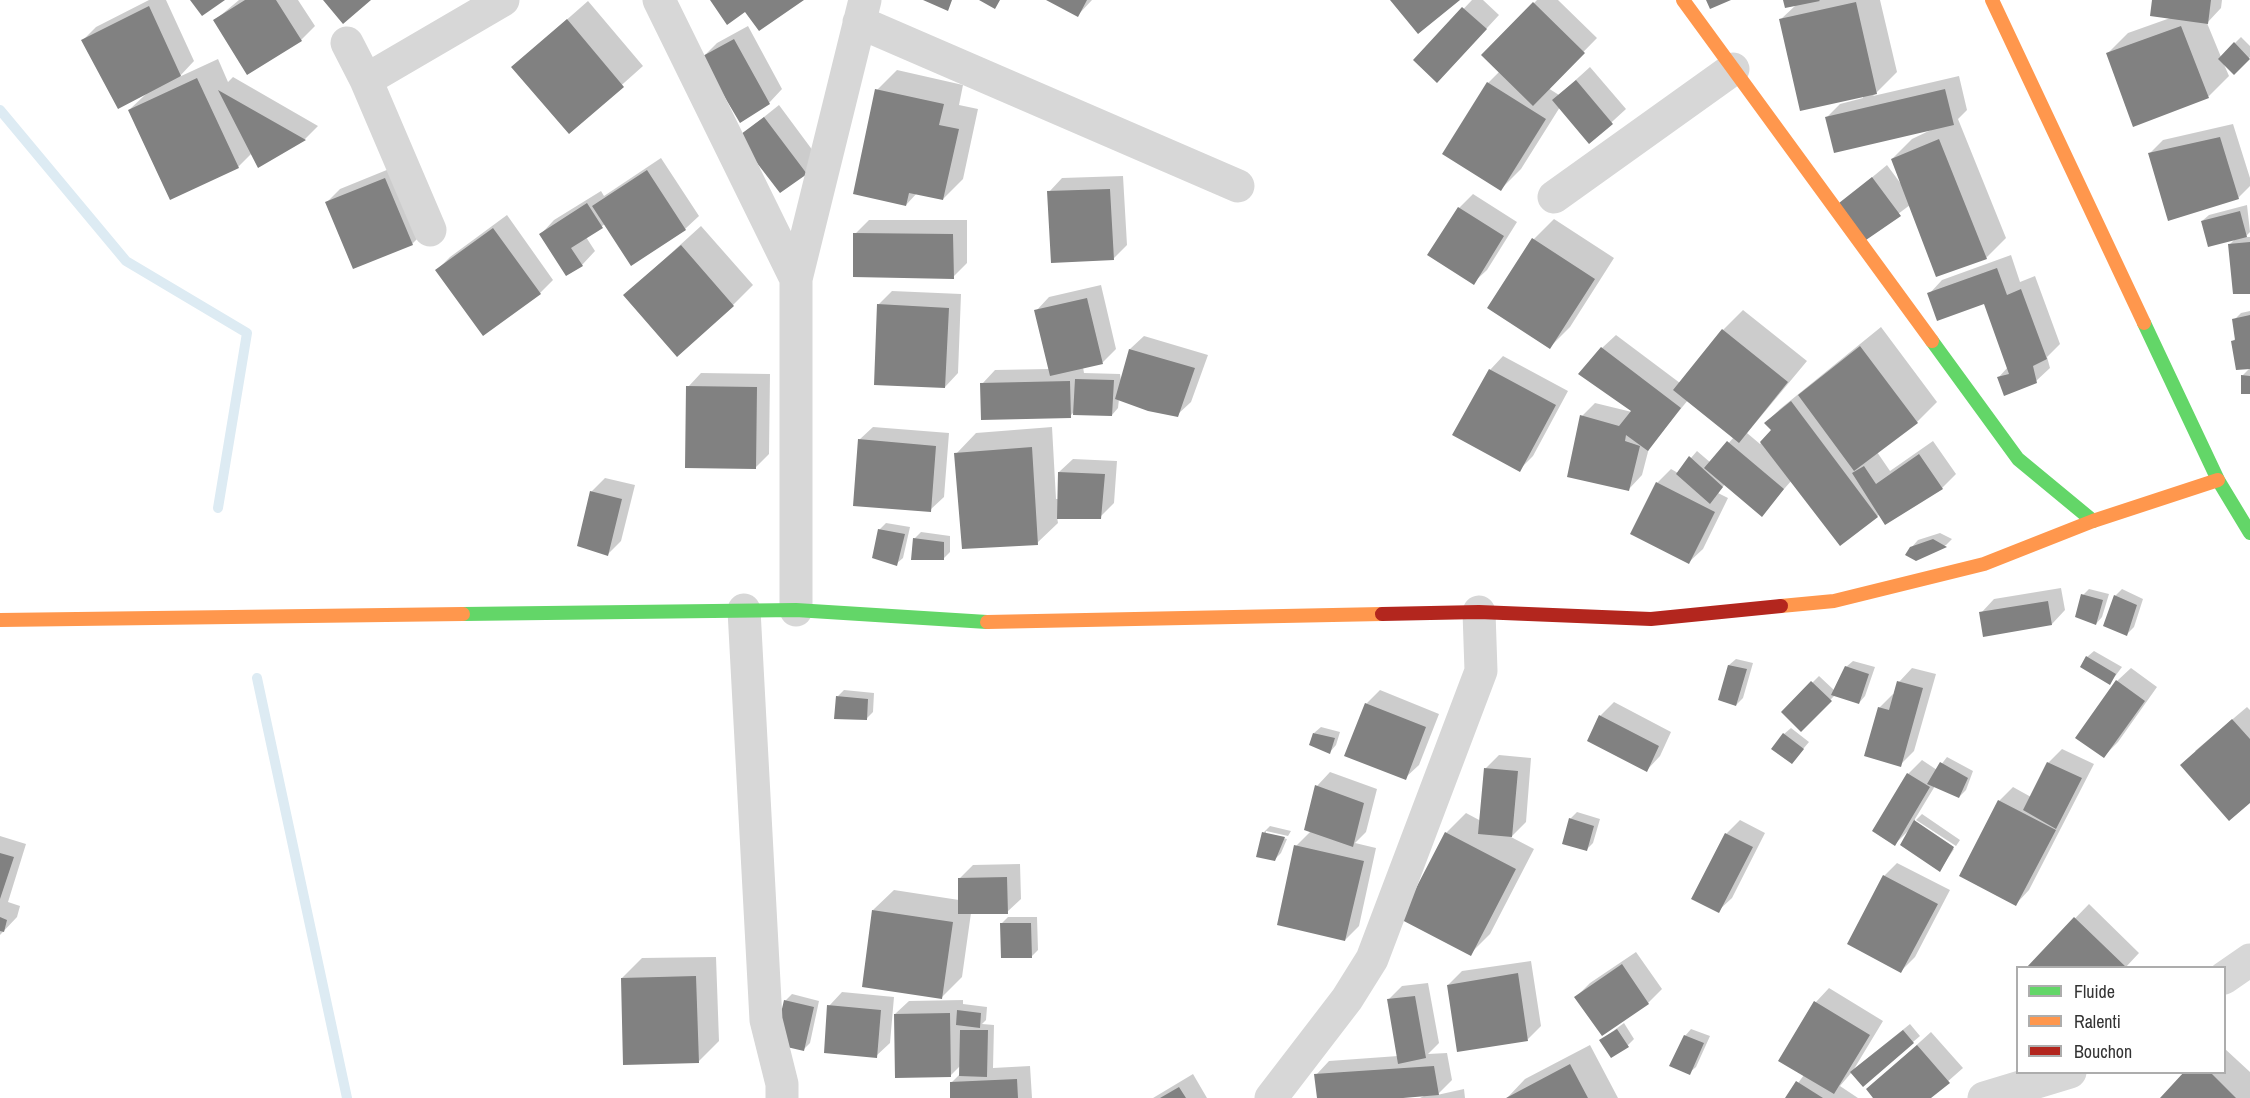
<!DOCTYPE html>
<style>
body{margin:0}
#map{position:relative;width:2250px;height:1098px;overflow:hidden;background:#fff;font-family:"Archivo Narrow",sans-serif}
canvas{display:block}
.legend{position:absolute;left:2016px;top:966px;width:210px;height:108px;box-sizing:border-box;background:#fff;border:2px solid #adadad;margin:0;padding:8px 10px;list-style:none;font-size:18px;color:#333}
.legend li{display:flex;align-items:center;gap:12px;height:30px}
.legend b{width:30px;border:2px solid #adadad}
</style>
<div id="map">
<canvas width="2250" height="1098"></canvas>
<ul class="legend">
<li><b style="height:8px;background:#63d668"></b>Fluide</li>
<li><b style="height:8px;background:#ff974d"></b>Ralenti</li>
<li><b style="height:8px;background:#b3261e"></b>Bouchon</li>
</ul>
</div>
<script>
const ctx = document.querySelector('canvas').getContext('2d');
ctx.lineJoin = 'round';
function paint(path, color) { ctx.fillStyle = color; ctx.fill(path, 'evenodd'); }
const toPath = rows => new Path2D(rows.map(r => 'M' + r).join(''));
function strokePath(path, color, width, dash) { ctx.strokeStyle = color; ctx.lineWidth = width; ctx.lineCap = dash ? 'butt' : 'round'; ctx.setLineDash(dash || []); ctx.stroke(path); }
paint(toPath([
 [149,0,166,0,194,61,179,77,218,59,228,82,233,77,318,126,305,139,258,166,252,153,238,167,129,110,146,94,83,40,96,27],
 [239,0,298,0,315,26,301,40,215,20],
 [1049,0,1092,0,1078,15],
 [1472,0,1483,0,1499,15,1451,67,1415,60],
 [1537,0,1558,0,1597,38,1548,88,1559,95,1590,67,1626,109,1590,142,1560,107,1521,169,1501,189,1488,83,1500,71,1483,55],
 [1785,0,1880,0,1897,72,1873,96,1959,76,1967,110,1958,119,2006,238,1986,258,1910,205,1866,238,1841,203,1887,165,1901,184,1892,159,1912,139,1935,128,1827,117,1840,104,1863,98,1863,95,1780,20,1796,5],
 [2154,0,2222,0,2221,8,2207,23,2221,57,2241,37,2250,46,2250,57,2234,73,2223,62,2229,76,2209,96,2134,125,2108,53,2128,33,2173,17],
 [588,1,643,66,569,132,513,67],
 [748,26,782,89,769,103,703,57,717,43],
 [897,70,963,85,959,105,978,109,963,179,943,199,917,193,906,205,877,90],
 [779,105,819,159,806,173,739,137],
 [2233,124,2250,178,2250,186,2238,198,2149,154,2163,140],
 [661,158,699,216,685,229,605,224,586,237,595,251,582,265,541,234,554,220,601,191,604,196],
 [399,165,426,230,412,244,327,202,340,189],
 [1123,176,1127,245,1113,259,1049,192,1062,178],
 [1473,194,1517,222,1487,270,1473,283,1459,208],
 [2247,205,2250,232,2245,237,2250,237,2250,292,2229,245,2236,238,2202,221,2209,215],
 [507,215,553,280,540,293,437,270,450,257],
 [1554,219,1614,258,1570,327,1550,347,1489,307,1534,239],
 [869,220,967,220,967,263,953,277,855,234],
 [701,226,753,285,733,305,625,295],
 [2011,255,2020,282,2035,276,2060,344,2047,357,2050,368,2036,381,1998,378,2008,367,1985,302,1929,294,1942,280],
 [1101,285,1116,349,1103,362,1083,367,1084,373,1120,374,1121,381,1130,349,1144,336,1208,355,1191,402,1177,415,1119,399,1118,408,1112,415,1073,413,1070,416,982,384,995,370,1049,369,1036,311,1049,297],
 [892,291,961,294,958,373,945,387,878,305],
 [1743,310,1807,361,1747,433,1760,444,1773,430,1766,423,1780,409,1881,327,1937,402,1917,422,1877,452,1890,471,1933,441,1956,474,1942,488,1877,516,1792,480,1762,514,1725,484,1718,493,1728,498,1703,549,1689,562,1657,483,1671,469,1678,473,1697,451,1711,463,1734,437,1688,400,1649,448,1642,475,1629,489,1582,416,1595,403,1636,413,1602,348,1616,335,1680,383,1723,330],
 [2250,311,2250,367,2233,341,2236,338,2234,320,2241,313],
 [1503,356,1568,391,1533,456,1519,470,1490,370],
 [2250,368,2250,392,2242,376],
 [701,373,770,374,769,454,755,468,688,387],
 [873,427,949,433,944,497,930,510,859,440],
 [1052,427,1056,499,1058,499,1059,472,1073,459,1117,461,1114,503,1100,517,1057,517,1058,523,1037,543,956,454,976,433],
 [605,478,635,485,621,541,607,555,591,492],
 [886,523,910,527,903,558,896,564,879,530],
 [921,532,950,536,950,552,944,558,914,539],
 [1940,533,1952,539,1946,545,1916,560,1911,548,1918,540],
 [2061,588,2065,610,2052,624,1981,613,1994,599],
 [2089,589,2109,594,2102,617,2096,624,2083,595],
 [2122,589,2143,599,2134,627,2127,634,2115,596],
 [2094,651,2122,667,2110,683,2087,657],
 [1736,659,1753,663,1743,698,1736,705,1729,665],
 [1853,661,1875,667,1865,696,1859,703,1835,695,1801,730,1783,712,1819,676,1835,691,1846,667],
 [1912,668,1936,674,1914,751,1900,765,1879,708,1893,694,1895,695,1899,682],
 [2131,668,2157,687,2118,742,2104,756,2117,681],
 [844,690,874,693,873,712,866,719,838,696],
 [1380,690,1439,714,1419,765,1405,778,1366,704],
 [1614,702,1671,732,1660,756,1647,770,1600,716],
 [2247,707,2250,710,2250,801,2195,751],
 [1321,727,1340,732,1336,745,1330,752,1314,733],
 [1791,728,1809,742,1798,755,1784,734],
 [2062,749,2094,764,2029,890,2016,904,1999,801,2013,787,2031,797,2048,763],
 [1499,755,1531,758,1526,822,1511,837,1534,849,1490,934,1470,954,1446,833,1466,813,1481,821,1486,768],
 [1947,757,1973,771,1966,790,1959,797,1935,786,1915,819,1915,822,1954,849,1940,870,1909,830,1895,844,1908,774,1922,760,1937,770],
 [1330,772,1377,789,1366,832,1355,843,1376,848,1359,926,1345,940,1296,846,1311,831,1317,786],
 [1577,812,1600,819,1593,843,1587,849,1570,819],
 [1922,814,1960,840,1956,846,1916,820],
 [1740,820,1765,833,1732,898,1718,911,1726,834],
 [1270,826,1291,831,1288,836,1266,831,1266,834,1287,839,1281,853,1275,859,1264,832],
 [0,836,26,844,8,902,20,906,17,917,0,935],
 [1897,863,1950,890,1915,957,1901,971,1884,876],
 [1020,864,1021,899,1007,912,971,913,962,977,942,997,873,910,894,890,959,900,959,879,973,865],
 [2089,904,2139,953,2125,968,2028,967],
 [1008,917,1037,917,1038,950,1032,956,1001,924],
 [1636,952,1662,989,1648,1003,1602,1034,1576,997,1590,983],
 [716,957,719,1041,699,1061,622,978,642,958],
 [1531,961,1541,1026,1528,1039,1448,985,1462,971],
 [1428,983,1439,1043,1428,1054,1447,1053,1452,1080,1437,1095,1464,1089,1465,1098,1420,1098,1428,1094,1386,1098,1318,1098,1316,1075,1329,1061,1398,1056,1389,999,1402,986],
 [1829,988,1883,1021,1854,1069,1910,1024,1920,1036,1913,1042,1852,1072,1840,1086,1858,1098,1787,1098,1804,1075,1780,1060,1816,1002],
 [842,992,894,997,890,1043,876,1056,829,1006],
 [792,994,819,1001,810,1043,804,1049,785,1001],
 [963,1000,963,1004,987,1007,986,1020,982,1024,994,1025,993,1068,1030,1066,1032,1098,952,1098,951,1083,961,1073,961,1065,950,1076,895,1014,909,1001],
 [1624,1023,1634,1039,1628,1045,1601,1040],
 [1691,1029,1710,1036,1696,1067,1689,1073,1685,1036],
 [1931,1032,1963,1068,1929,1098,1875,1098,1868,1089],
 [1590,1045,1618,1098,1507,1098,1525,1079],
 [2224,1048,2250,1072,2250,1098,2162,1098,2186,1072,2224,1072],
 [1193,1074,1207,1098,1153,1098]
]), '#0003');
strokePath(toPath([
 [0,110,126,261,247,333,218,508],
 [257,678,347,1098]
]), '#ddebf3', 10);
paint(toPath([
 [190,0,225,0,202,16],
 [245,0,276,0,302,41,247,75,213,20],
 [323,0,371,0,343,24],
 [710,0,804,0,759,31,745,12,727,25],
 [923,0,952,0,948,11],
 [979,0,1000,0,995,9],
 [1046,0,1087,0,1078,17],
 [1390,0,1460,0,1418,34],
 [1706,0,1731,0,1710,9],
 [1783,0,1819,0,1820,1,1785,8],
 [2152,0,2211,0,2208,24,2150,16],
 [1533,2,1585,53,1533,106,1481,55],
 [1856,2,1877,94,1800,111,1779,19],
 [149,6,181,76,118,109,81,40],
 [1462,7,1487,29,1437,83,1413,60],
 [567,19,624,87,569,134,511,67],
 [2181,26,2209,98,2133,127,2106,53],
 [734,39,770,104,740,123,701,57],
 [2234,42,2250,59,2234,75,2218,59],
 [197,78,239,168,170,200,128,110],
 [1576,80,1613,124,1589,144,1552,100],
 [1487,82,1546,119,1501,191,1442,154],
 [875,89,944,104,939,125,959,129,943,200,909,193,906,206,853,194],
 [1945,89,1954,125,1834,153,1825,117],
 [218,90,306,140,258,168],
 [764,117,807,174,780,193,737,137],
 [2220,137,2239,199,2168,221,2148,153],
 [1939,139,1987,259,1936,277,1891,159],
 [647,170,686,230,631,266,592,206],
 [1872,177,1901,216,1866,240,1839,203],
 [385,178,413,245,353,269,325,202],
 [1110,189,1114,260,1051,263,1047,191],
 [587,203,603,228,571,248,583,266,566,276,539,234],
 [1458,207,1504,236,1474,285,1427,255],
 [2240,211,2247,237,2208,247,2201,221],
 [493,228,541,294,483,336,435,270],
 [853,233,953,234,954,279,853,277],
 [1532,238,1595,279,1550,349,1487,308],
 [2250,242,2250,294,2233,294,2228,244],
 [681,245,734,306,677,357,623,295],
 [1997,268,2007,295,2021,289,2047,359,2033,366,2037,383,2004,396,1997,377,2009,374,1984,304,1937,321,1927,293],
 [1087,298,1103,364,1050,376,1034,310],
 [877,304,949,308,945,388,874,385],
 [2250,315,2250,369,2236,370,2231,341,2235,340,2232,319],
 [1722,329,1788,382,1739,443,1673,390],
 [1860,346,1918,423,1854,471,1798,395],
 [1601,347,1681,408,1648,451,1626,435,1625,441,1640,446,1629,491,1567,477,1580,415,1619,426,1631,411,1578,374],
 [1129,349,1195,368,1178,417,1148,411,1115,399],
 [1489,369,1556,405,1520,472,1452,435],
 [2241,375,2250,376,2250,394,2241,394],
 [1075,379,1114,380,1112,416,1073,415],
 [1070,381,1071,418,981,420,980,383],
 [686,386,757,387,756,469,685,468],
 [1791,401,1878,517,1840,546,1760,442,1771,430,1764,423],
 [858,439,936,446,931,512,853,506],
 [1727,441,1784,489,1762,517,1704,468],
 [1032,447,1038,545,962,549,954,453],
 [1919,454,1943,489,1885,525,1852,473,1864,466,1876,484],
 [1689,456,1723,487,1710,504,1676,474],
 [1058,472,1105,474,1101,519,1057,519],
 [1656,482,1715,512,1689,564,1630,534],
 [590,491,622,499,608,556,577,546],
 [878,529,905,534,897,566,872,558],
 [913,538,944,542,944,560,911,560],
 [1933,539,1947,547,1916,561,1905,555,1910,547],
 [2081,594,2103,600,2096,625,2075,617],
 [2114,595,2137,605,2127,636,2103,626],
 [2048,601,2052,625,1983,637,1979,612],
 [2086,656,2116,674,2110,685,2080,667],
 [1728,665,1747,669,1736,706,1718,700],
 [1845,666,1869,674,1859,704,1831,695],
 [2116,680,2145,701,2104,758,2075,738],
 [1811,681,1832,701,1801,732,1781,712],
 [1897,681,1923,688,1901,767,1864,756,1878,707,1889,710],
 [836,696,868,699,867,720,834,719],
 [1365,703,1426,727,1406,780,1344,756],
 [1599,715,1659,746,1647,772,1587,741],
 [2232,719,2250,739,2250,803,2229,821,2180,765],
 [1313,733,1335,738,1330,754,1309,745],
 [1783,733,1804,749,1792,764,1771,749],
 [1940,762,1968,778,1959,798,1927,784],
 [2047,762,2082,778,2056,829,2023,810],
 [1484,768,1518,771,1512,837,1478,834],
 [1907,773,1930,787,1895,846,1872,831],
 [1315,785,1364,803,1353,847,1304,830],
 [1998,800,2056,830,2016,906,1959,876],
 [1569,818,1594,826,1587,851,1562,844],
 [1914,820,1954,847,1940,872,1900,845],
 [1262,832,1285,837,1275,861,1256,857],
 [1445,832,1516,869,1471,956,1400,919],
 [1725,833,1753,847,1719,913,1691,899],
 [1294,845,1364,861,1345,941,1277,925],
 [0,853,14,857,0,899],
 [1883,875,1938,904,1901,973,1847,944],
 [1007,877,1008,914,958,914,958,878],
 [872,910,953,922,942,999,862,987],
 [0,917,7,920,4,932,0,931],
 [2074,917,2127,968,2026,968],
 [1000,923,1031,923,1032,958,1001,958],
 [1622,964,1649,1004,1602,1036,1574,997],
 [1518,973,1528,1041,1457,1052,1447,985],
 [696,976,699,1063,623,1065,621,978],
 [1415,996,1426,1058,1398,1064,1387,999],
 [784,1000,814,1007,804,1051,774,1044],
 [1814,1001,1870,1035,1834,1094,1778,1061],
 [827,1005,881,1010,877,1058,824,1053],
 [957,1010,981,1013,980,1028,956,1025],
 [950,1013,951,1077,895,1078,894,1014],
 [1617,1029,1629,1047,1611,1058,1599,1040],
 [960,1030,988,1030,987,1077,959,1076],
 [1903,1030,1914,1043,1863,1087,1850,1072],
 [1684,1035,1704,1043,1690,1075,1669,1066],
 [1917,1045,1950,1083,1931,1098,1873,1098,1866,1089],
 [1570,1064,1588,1098,1506,1098],
 [1434,1066,1439,1095,1403,1098,1317,1098,1314,1074],
 [2184,1072,2210,1072,2236,1098,2160,1098],
 [1017,1079,1018,1098,950,1098,950,1082],
 [1796,1081,1823,1098,1785,1098],
 [1179,1087,1186,1098,1160,1098]
]), '#818181');
strokePath(toPath([
 [659,0,796,279],
 [859,22,1238,186],
 [347,43,366,80,430,230],
 [366,80,503,0],
 [1554,197,1733,69],
 [744,610,766,1020,782,1084,782,1098],
 [796,610,796,279,865,0],
 [2224,978,2250,960],
 [1271,1098,1347,999,1372,959,1481,671,1479,612],
 [1984,1098,2070,1072]
]), '#d7d7d7', 33);
strokePath(toPath([
 [2144,323,2218,480,2250,533],
 [1932,341,2018,459,2093,521],
 [463,614,796,610,987,622]
]), '#63d668', 14);
strokePath(toPath([
 [1683,0,1932,341],
 [1992,0,2144,323],
 [1781,606,1834,601,1984,564,2093,521,2218,480],
 [0,620,463,614],
 [987,622,1382,614]
]), '#ff974d', 14);
strokePath(toPath([
 [1382,614,1479,612,1651,619,1781,606]
]), '#b3261e', 14);
</script>
